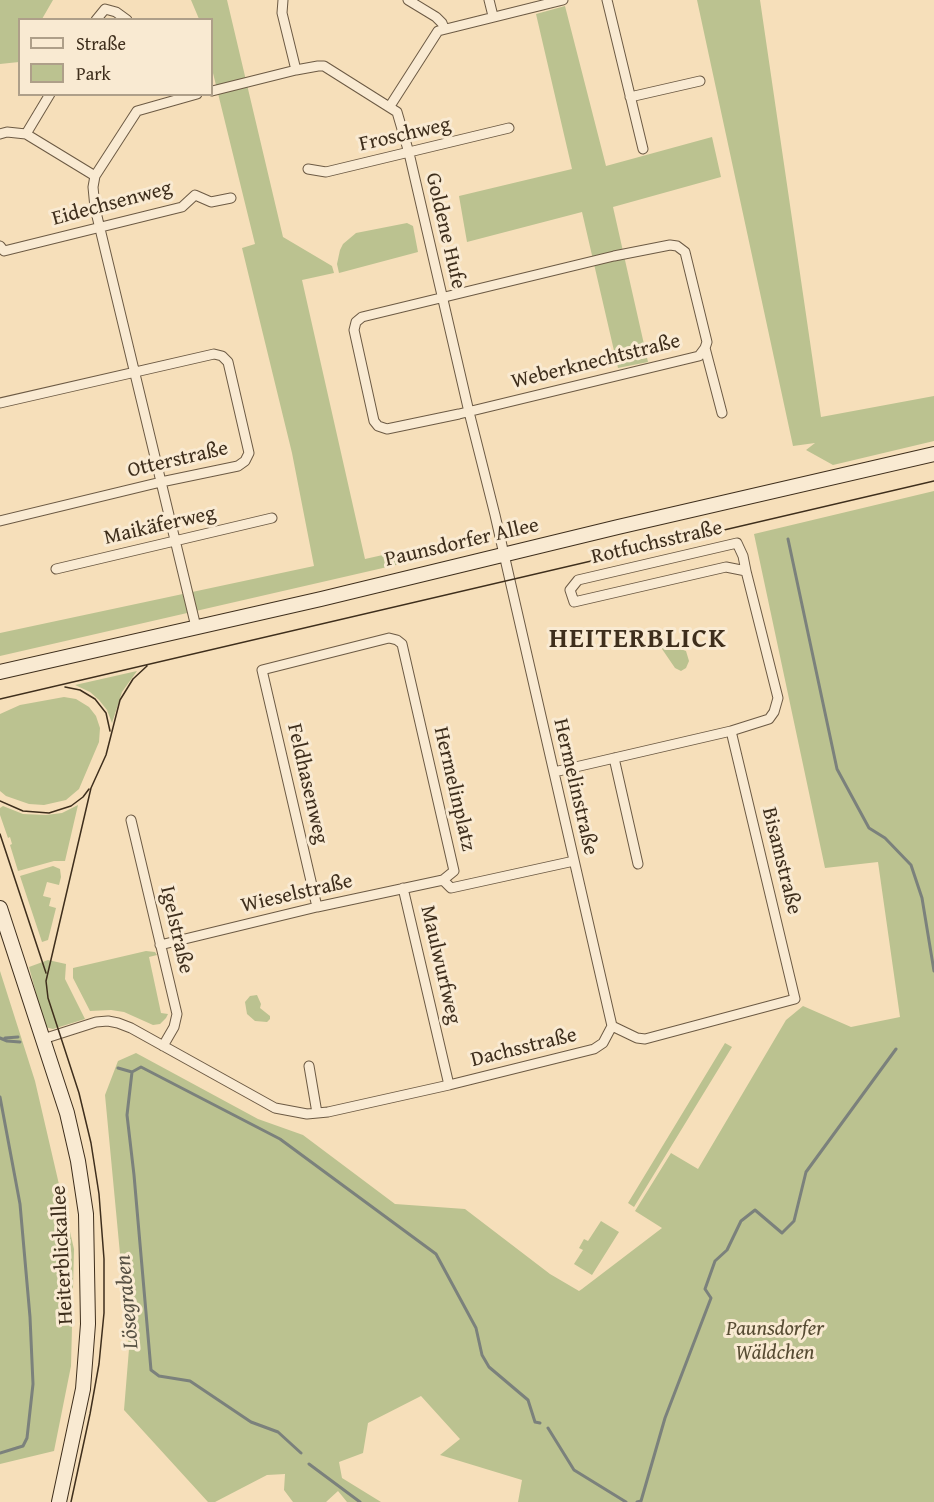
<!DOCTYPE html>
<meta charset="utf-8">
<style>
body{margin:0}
#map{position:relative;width:934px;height:1502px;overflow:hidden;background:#f6dfba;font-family:"Gentium Book Plus",serif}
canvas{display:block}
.legend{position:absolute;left:18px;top:18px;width:195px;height:78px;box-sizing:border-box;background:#f9ead2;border:2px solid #ae9f89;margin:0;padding:8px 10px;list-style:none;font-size:18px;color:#3e2e1c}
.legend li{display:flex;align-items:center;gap:12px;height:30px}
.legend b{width:30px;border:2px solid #ae9f89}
</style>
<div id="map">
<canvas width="934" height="1502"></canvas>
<ul class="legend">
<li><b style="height:8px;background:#f9ead2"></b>Straße</li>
<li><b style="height:16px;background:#bbc290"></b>Park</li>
</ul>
</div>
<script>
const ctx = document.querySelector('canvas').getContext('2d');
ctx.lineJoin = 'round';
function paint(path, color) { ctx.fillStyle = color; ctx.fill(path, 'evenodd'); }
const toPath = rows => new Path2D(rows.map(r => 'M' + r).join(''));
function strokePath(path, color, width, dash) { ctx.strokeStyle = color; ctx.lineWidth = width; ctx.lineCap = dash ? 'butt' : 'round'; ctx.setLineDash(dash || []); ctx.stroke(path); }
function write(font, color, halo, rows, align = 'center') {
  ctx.font = font + ' "Gentium Book Plus",serif'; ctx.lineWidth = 6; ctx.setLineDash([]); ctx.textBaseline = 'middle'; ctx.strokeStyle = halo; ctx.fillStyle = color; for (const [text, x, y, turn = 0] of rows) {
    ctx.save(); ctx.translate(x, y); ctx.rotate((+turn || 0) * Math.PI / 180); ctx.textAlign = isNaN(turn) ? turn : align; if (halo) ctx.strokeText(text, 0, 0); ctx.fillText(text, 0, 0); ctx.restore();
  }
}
paint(toPath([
 [0,0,53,0,42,19,20,20,19,62,0,64],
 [191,0,227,0,283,237,332,266,334,273,302,280,365,559,467,536,471,539,470,548,0,656,0,633,314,566,292,453,242,248,255,244,212,69,212,20,199,19],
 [697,0,760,0,821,417,934,396,934,441,833,465,806,450,815,443,793,446],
 [565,6,606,166,712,137,721,177,613,207,648,362,618,368,582,212,467,242,459,196,572,169,536,14],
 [407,223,413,226,418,252,339,273,337,264,340,250,343,244,356,233],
 [934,491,934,1502,518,1502,522,1480,440,1455,460,1439,421,1396,368,1423,363,1453,339,1462,342,1478,381,1502,347,1502,338,1491,326,1502,293,1502,284,1490,285,1474,267,1475,215,1502,208,1502,124,1410,129,1349,105,1095,118,1061,136,1053,258,1119,303,1135,395,1204,465,1209,550,1274,579,1291,582,1289,662,1228,635,1211,671,1153,698,1169,786,1020,803,1006,851,1027,900,1017,878,862,825,868,754,534],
 [667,644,686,651,689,661,686,668,681,671,675,668,662,649,663,645],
 [137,671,122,692,112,723,107,710,99,700,90,692,75,685],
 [64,697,76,699,89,707,96,716,100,728,99,742,79,789,66,800,44,805,29,804,6,796,0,791,0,714,20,705],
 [78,805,65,861,54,861,18,871,10,845,12,844,10,837,8,838,0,815,0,808,3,806,23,814,46,815,62,813],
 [53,866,60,869,61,877,59,885,47,882,43,896,51,898,49,906,56,908,48,940,42,942,20,876],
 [146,951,155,952,157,955,149,957,161,1013,168,1014,166,1018,160,1024,153,1025,124,1012,111,1010,90,1011,73,978,73,968],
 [48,960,66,964,65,979,85,1019,53,1029,45,1027,29,967],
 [0,971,35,1081,74,1249,71,1366,54,1451,0,1464],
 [257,995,261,1004,260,1008,270,1016,270,1019,267,1022,255,1021,247,1014,245,1002,250,996],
 [725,1043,732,1047,634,1207,628,1203],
 [601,1221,619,1232,592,1275,574,1264,583,1250,579,1248,584,1239,588,1241]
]), '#bbc290');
strokePath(toPath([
 [788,539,837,769,869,828,885,838,911,865,922,898,934,971],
 [0,1038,7,1041,20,1042],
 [5,1038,18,1037],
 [118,1068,132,1072,127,1115,134,1175,151,1370,159,1376,190,1381,251,1422,278,1432,301,1453],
 [132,1072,141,1067,280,1139,436,1254,476,1328,482,1355,489,1367,528,1400,535,1422,540,1423],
 [0,1097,20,1204,30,1317,33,1384,27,1438,23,1446,0,1453],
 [548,1428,574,1470,626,1502],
 [309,1464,360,1502],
 [637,1502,641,1501,665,1418,711,1298,705,1289,715,1261,727,1250,741,1221,755,1210,782,1233,794,1221,806,1172,896,1049]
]), '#7b817c', 3);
const minor = toPath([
 [283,0,282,13,296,70],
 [408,0,436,17,442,23,444,28],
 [489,0,493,16],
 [607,0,643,149],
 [96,20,105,9,116,12,127,20],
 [212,91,296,70,318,66,324,66,397,112,409,153,469,412,495,515,612,1026],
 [630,97,700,81],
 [390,106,438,31,563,0],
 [0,134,7,132,26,134,95,176],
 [26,134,50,94],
 [308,169,326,172,509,128],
 [670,245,677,246,685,252,707,342,705,348,699,356,459,414,387,429,378,426,374,421,354,330,356,322,362,317,614,256,670,245],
 [0,246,4,251,182,207,195,195,211,202,231,198],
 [705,348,722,413],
 [0,403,214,354,222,356,228,362,249,453,245,461,238,466,161,482,0,521],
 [56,569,272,518],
 [196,627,95,208,93,187,95,176,137,111,197,94],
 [614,758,638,864],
 [554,772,731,731,769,719,774,712,778,698,746,571,726,567,574,602,570,590,578,580,737,543,743,556,746,571],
 [131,820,177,1014,174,1027,163,1046],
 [443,880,451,888,574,861],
 [403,888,449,1085],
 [160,945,317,907,443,880,454,871,402,644,397,640,389,638,262,670,317,907],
 [612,1026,637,1038,645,1039,795,999,731,731],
 [43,1039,96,1022,108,1021,118,1023,131,1028,275,1108,307,1114,328,1112,449,1085,594,1049,603,1043,612,1026],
 [309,1066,317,1113]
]);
const secondary = toPath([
 [0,672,321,599,618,527,934,454],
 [0,908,67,1113,78,1161,86,1214,88,1324,83,1389,59,1502]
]);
strokePath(minor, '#6c5a44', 11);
strokePath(secondary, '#3e2e1c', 16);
strokePath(minor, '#f9ead2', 9);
strokePath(secondary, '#f9ead2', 14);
strokePath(toPath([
 [65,687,80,690,95,699,106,713,110,731],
 [0,699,934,481],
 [0,801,23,811,49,813,71,806,83,797,89,789],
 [0,834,46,973],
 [71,1502,90,1414,99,1364,104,1313,104,1259,99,1194,91,1143,79,1093,48,998,46,981,91,788,106,755,120,700,133,679,147,666]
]), '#3e2e1c', 1.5);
write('21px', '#3e2e1c', '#f9ead2', [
 ["Froschweg",405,135,-13],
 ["Eidechsenweg",112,204,-15],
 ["Goldene Hufe",445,231,77],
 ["Weberknechtstraße",596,362,-14],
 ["Otterstraße",178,460,-13],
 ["Maikäferweg",160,526,-13],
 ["Paunsdorfer Allee",462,543,-13],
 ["Rotfuchsstraße",657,543,-13],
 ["Feldhasenweg",307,784,77],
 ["Hermelinstraße",575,787,77],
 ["Hermelinplatz",454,789,77],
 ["Bisamstraße",781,861,76],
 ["Wieselstraße",297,894,-13],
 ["Igelstraße",176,930,77],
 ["Maulwurfweg",440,965,77],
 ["Dachsstraße",524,1048,-14],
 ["Heiterblickallee",63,1255,-93]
]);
write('italic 21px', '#574c33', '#f9ead2', [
 ["Paunsdorfer",775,1330],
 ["Wäldchen",775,1354]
]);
write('italic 22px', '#575144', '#f9ead2', [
 ["Lösegraben",128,1302,-95]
]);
ctx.letterSpacing = '1.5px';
write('bold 27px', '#3e2e1c', '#f9ead2', [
 ["HEITERBLICK",638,640]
]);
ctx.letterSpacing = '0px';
</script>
